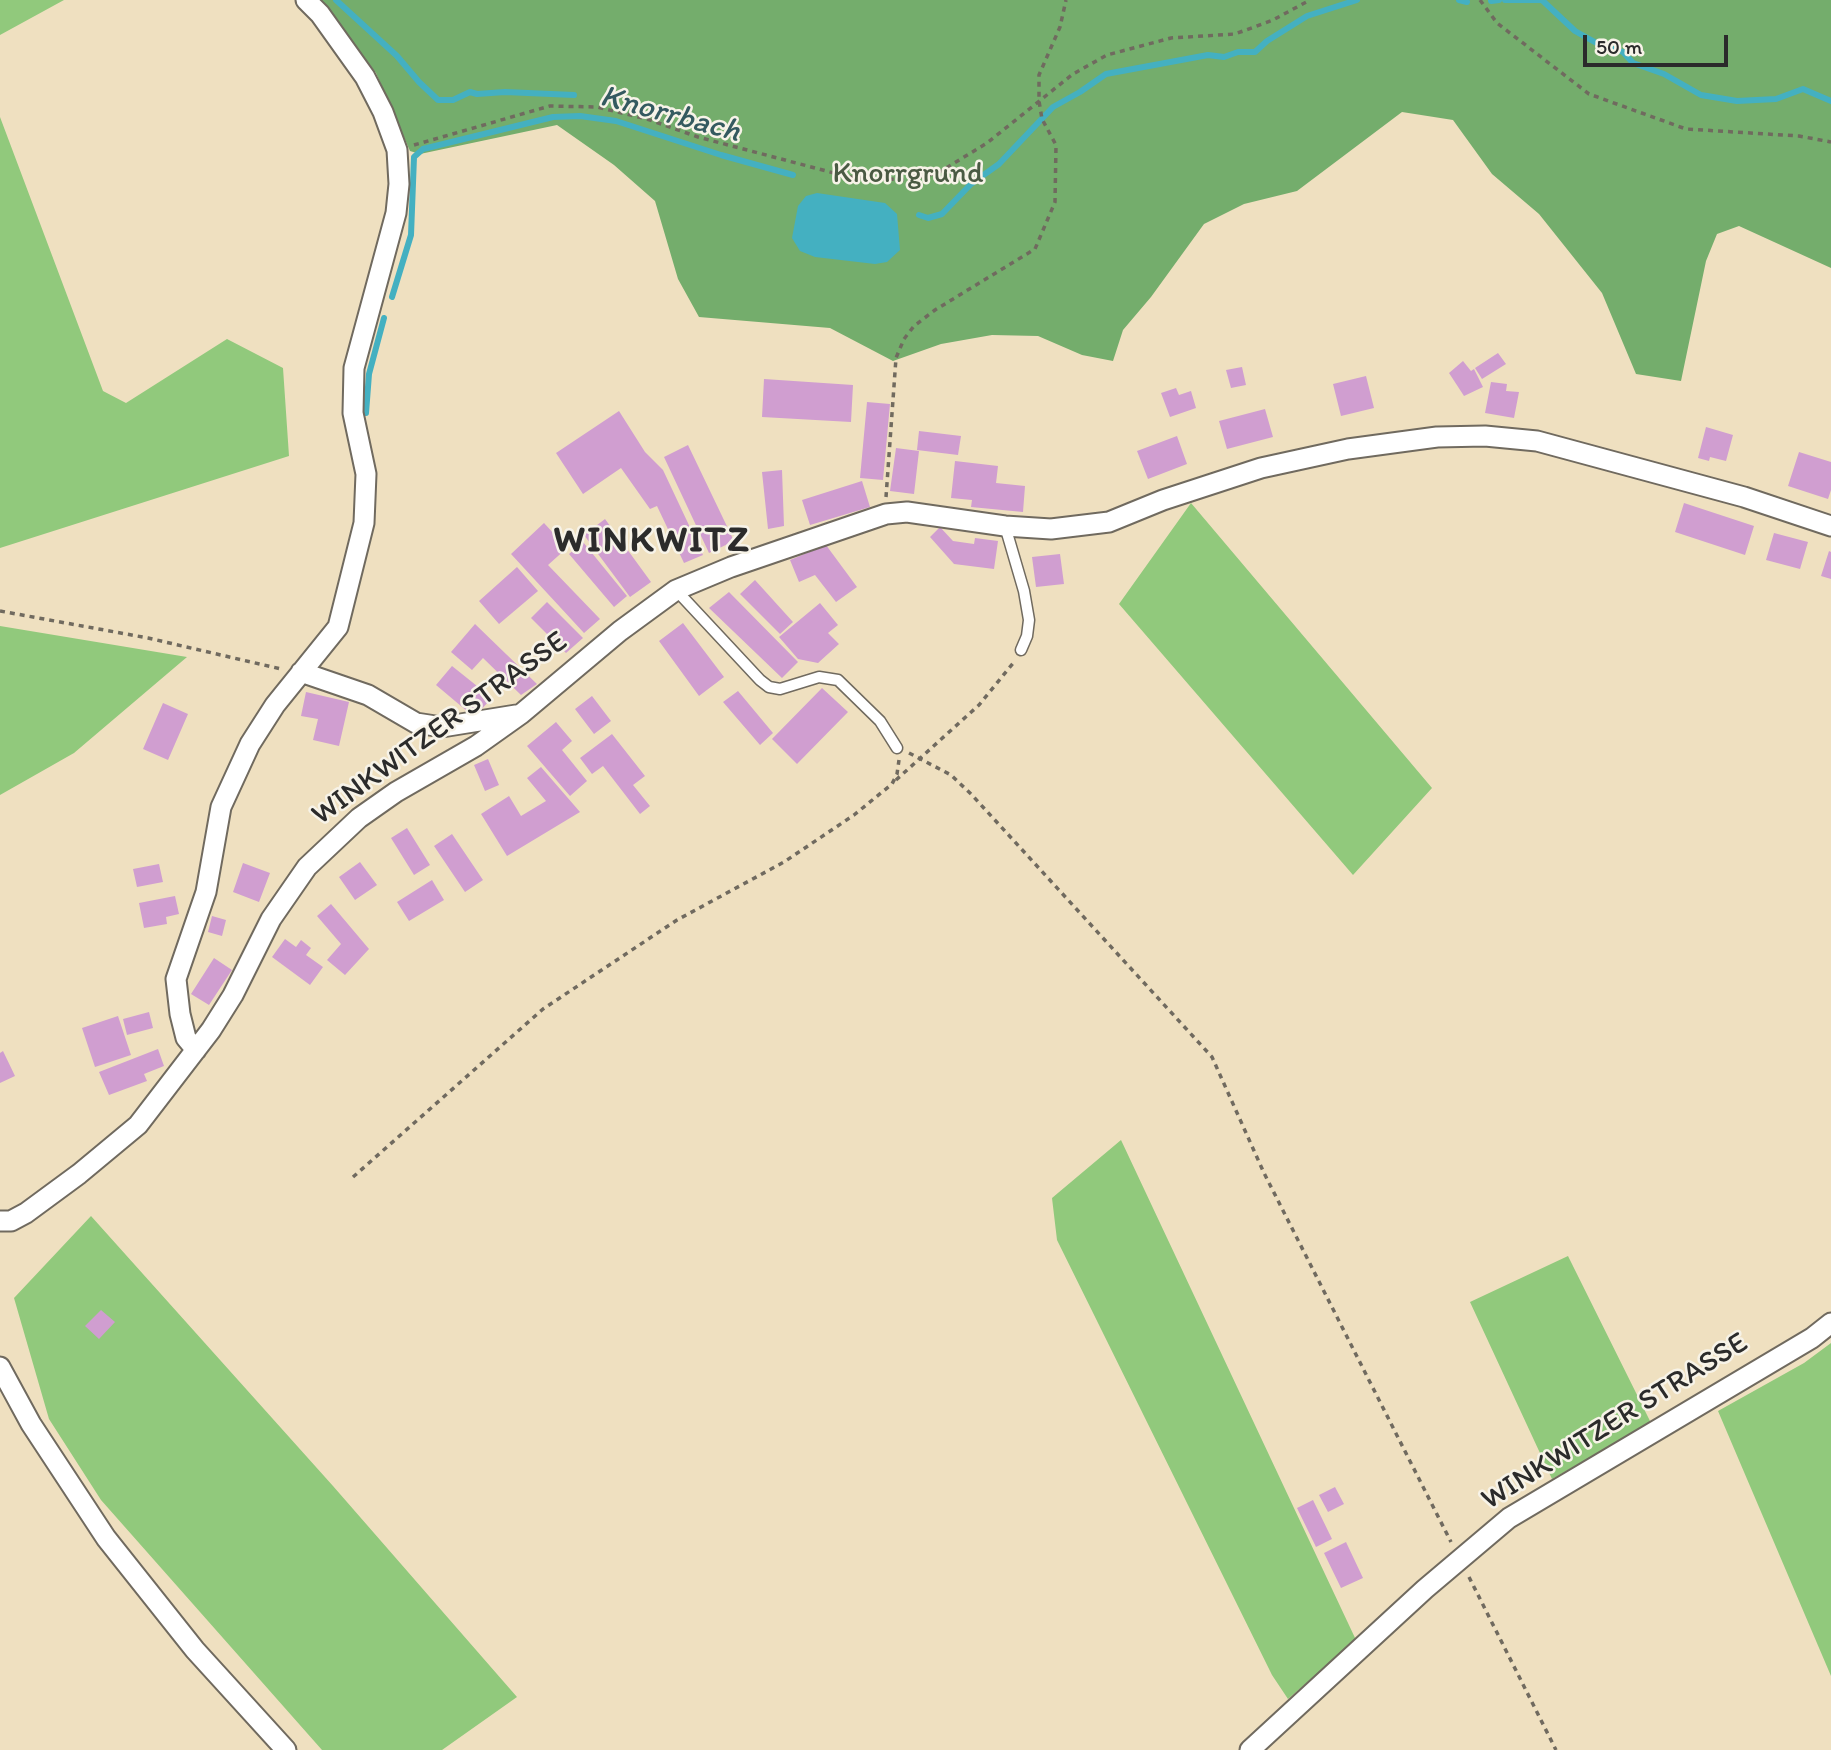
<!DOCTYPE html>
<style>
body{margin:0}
#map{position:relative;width:1831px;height:1750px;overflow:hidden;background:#efe0c0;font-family:Itim,sans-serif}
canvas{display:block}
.scale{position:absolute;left:1583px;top:35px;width:145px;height:32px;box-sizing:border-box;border:4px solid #2b2b2b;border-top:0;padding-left:9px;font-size:21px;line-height:24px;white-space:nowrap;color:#2b2b2b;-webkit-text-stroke:5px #f7f3e8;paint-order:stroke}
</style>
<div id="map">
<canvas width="1831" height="1750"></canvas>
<div class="scale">50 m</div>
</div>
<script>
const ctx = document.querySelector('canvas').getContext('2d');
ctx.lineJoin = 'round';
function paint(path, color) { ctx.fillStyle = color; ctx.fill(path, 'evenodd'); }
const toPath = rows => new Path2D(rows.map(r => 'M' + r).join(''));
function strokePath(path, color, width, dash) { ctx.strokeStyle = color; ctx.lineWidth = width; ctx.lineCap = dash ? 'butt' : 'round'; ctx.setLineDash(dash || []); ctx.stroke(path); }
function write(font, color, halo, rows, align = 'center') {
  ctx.font = font + ' Itim,sans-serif'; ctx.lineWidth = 5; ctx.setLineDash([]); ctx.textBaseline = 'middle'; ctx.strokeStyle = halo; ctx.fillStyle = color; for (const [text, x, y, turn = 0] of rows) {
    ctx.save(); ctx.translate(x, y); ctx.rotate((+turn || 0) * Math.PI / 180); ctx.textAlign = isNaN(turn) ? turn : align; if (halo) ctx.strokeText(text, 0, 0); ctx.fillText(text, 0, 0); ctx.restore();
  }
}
paint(toPath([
 [0,0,64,0,0,35],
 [0,117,103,391,126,403,227,339,283,368,289,456,0,548],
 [1191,503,1432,788,1353,875,1119,604],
 [0,626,187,657,74,753,0,795],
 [1121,1140,1356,1640,1288,1699,1272,1675,1057,1240,1052,1198],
 [91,1216,333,1486,517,1697,442,1750,322,1750,101,1500,49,1419,14,1298],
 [1568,1256,1651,1423,1552,1479,1470,1302],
 [1831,1343,1831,1676,1718,1411,1804,1363]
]), '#91c97c');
paint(toPath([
 [321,0,1831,0,1831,268,1739,226,1717,234,1706,261,1681,381,1636,374,1602,293,1539,214,1492,174,1453,120,1402,112,1297,191,1244,204,1204,224,1151,297,1123,330,1113,361,1082,355,1038,336,992,335,941,344,893,361,830,328,699,317,678,279,655,201,614,165,557,125,420,154,410,151,376,73]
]), '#74ad6c');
paint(toPath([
 [817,193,885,203,897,214,900,250,887,262,875,264,815,257,800,251,792,238,798,206,806,196]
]), '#44b0c1');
strokePath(toPath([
 [336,0,397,56,419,82,438,100,453,100,470,92,477,94,505,92,574,95],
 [1459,0,1467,2],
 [1505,0,1542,0,1575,31,1600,45,1623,52,1633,63,1664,74,1701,95,1737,101,1776,99,1803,89,1831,101],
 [1491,1,1499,0],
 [919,215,928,218,942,214,971,184,999,164,1053,107,1080,92,1106,74,1208,55,1224,57,1238,52,1255,52,1267,41,1307,16,1357,0],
 [392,297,411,235,414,157,423,149,553,117,580,116,616,121,721,155,793,175],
 [366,413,369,374,384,318]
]), '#44b0c1', 6);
paint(toPath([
 [1498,353,1506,364,1482,379,1475,368],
 [1463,361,1471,371,1474,369,1483,387,1464,396,1449,373],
 [1242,367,1246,385,1231,388,1226,370],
 [1366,376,1374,408,1341,416,1333,384],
 [764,379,853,385,851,422,762,417],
 [1491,382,1507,384,1506,391,1519,392,1514,418,1485,413],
 [1176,388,1179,395,1191,391,1196,408,1170,417,1161,393],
 [867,402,890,404,883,480,860,478],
 [1265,409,1273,437,1227,449,1219,421],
 [619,411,645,452,663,470,703,555,684,563,657,506,650,509,621,468,583,494,556,453],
 [1706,427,1733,435,1726,461,1710,457,1709,461,1698,458],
 [919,431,961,436,958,455,917,450],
 [1177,436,1187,464,1148,479,1137,451],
 [688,445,734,541,709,553,664,457],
 [896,448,919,451,914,494,890,491],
 [1799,452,1831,462,1831,490,1828,499,1788,486],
 [955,461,998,466,996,483,1025,486,1023,512,971,507,972,500,951,498],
 [782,470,784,526,768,529,762,472],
 [862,481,870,507,810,525,802,500],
 [1684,503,1754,526,1745,555,1675,532],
 [605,519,651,582,630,597,584,535],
 [544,523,567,548,548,565,600,619,584,633,511,554],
 [940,527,953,541,974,544,975,538,998,541,994,569,954,564,930,537],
 [1774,533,1808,542,1800,569,1766,560],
 [583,542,627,596,614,607,569,554],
 [826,545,857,587,836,602,815,575,799,582,790,560],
 [1829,551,1831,552,1831,579,1821,576],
 [1060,554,1064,584,1036,587,1032,557],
 [517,567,538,591,499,624,479,601],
 [755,580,793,622,780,634,740,594],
 [729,592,798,662,782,678,709,608],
 [547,602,583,638,566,653,531,618],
 [820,603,838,625,828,633,839,644,818,663,798,659,779,637],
 [683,623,724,677,699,696,659,641],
 [475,624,537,684,521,695,483,658,472,670,451,652],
 [452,666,492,698,474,717,436,685],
 [822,688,848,712,797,764,772,739],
 [738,691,773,733,760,745,723,702],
 [306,692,349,702,339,746,313,740,318,719,301,716],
 [592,696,611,721,594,734,575,709],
 [163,703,188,714,168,760,143,749],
 [556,722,572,741,562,750,587,781,570,796,527,746],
 [612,734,645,776,633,785,650,806,640,814,603,766,592,774,580,758],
 [488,759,499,785,485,791,474,765],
 [541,767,580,812,507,856,481,814,509,796,521,816,546,801,527,778],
 [407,828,430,865,414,875,391,838],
 [452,834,483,880,465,892,434,846],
 [360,862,377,885,355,900,339,877],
 [243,863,270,873,259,902,233,892],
 [159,864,163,882,137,887,133,869],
 [432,880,444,900,409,921,397,902],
 [175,896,179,914,166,917,167,924,144,928,139,903],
 [331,904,369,949,345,975,327,960,341,944,317,916],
 [212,916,226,920,222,936,208,932],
 [285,939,296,947,301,940,311,948,306,955,323,967,310,985,272,957],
 [214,958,232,970,209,1005,191,994],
 [149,1012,153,1028,127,1035,123,1019],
 [118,1016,131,1055,95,1067,82,1028],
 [158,1049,164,1066,144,1074,147,1081,109,1095,99,1072],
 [3,1051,15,1076,0,1083,0,1053],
 [101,1310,115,1322,99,1339,85,1326],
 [1335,1487,1344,1504,1328,1512,1319,1495],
 [1313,1500,1332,1539,1316,1547,1297,1508],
 [1346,1542,1363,1578,1341,1588,1324,1553]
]), '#d09ed0');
const lane = toPath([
 [1005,526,1024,591,1029,620,1027,636,1021,650],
 [676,590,760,680,769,687,780,689,819,677,838,680,880,721,897,748]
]);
const street = toPath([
 [301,672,368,695,416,723,442,727,516,715],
 [196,1050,186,1038,180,1014,176,979,206,892,221,807,250,744,275,705,338,627,364,523,366,474,353,413,354,368,396,213,399,184,397,150,383,112,365,77,320,14,306,0],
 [0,1221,11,1221,26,1213,79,1174,138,1125,211,1030,233,995,271,919,307,867,359,818,396,792,476,746,521,714,620,631,676,590,731,567,886,514,907,512,1005,526,1051,529,1109,522,1163,500,1261,468,1348,449,1437,437,1485,436,1537,441,1744,497,1831,526],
 [0,1367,31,1424,106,1538,195,1650,286,1750],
 [1250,1750,1425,1589,1509,1518,1812,1338,1831,1323]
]);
strokePath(lane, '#706a5f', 13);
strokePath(street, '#706a5f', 23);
strokePath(toPath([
 [1480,0,1497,23,1589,94,1686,129,1799,136,1831,142],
 [414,145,550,106,597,107,647,119,698,137,849,177,906,180,938,173,987,143,1073,74,1107,55,1171,38,1235,34,1273,20,1310,0],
 [886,497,896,358,904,339,914,326,935,310,1035,249,1055,202,1056,145,1042,119,1039,101,1039,75,1060,27,1066,0],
 [0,611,148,638,281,669],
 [909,753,951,775,971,794,1212,1057,1264,1173,1451,1542],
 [896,780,979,705,1014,662],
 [353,1177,543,1009,677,920,784,862,854,815,892,784,897,774,899,760],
 [1469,1577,1556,1750]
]), '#706a5f', 3.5, [5, 5]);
strokePath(lane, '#fff', 10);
strokePath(street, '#fff', 19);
write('30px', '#4a5a43', '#f7f3e8', [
 ["Knorrgrund",908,174]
]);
write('30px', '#2b2b2b', '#f7f3e8', [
 ["WINKWITZER STRASSE",440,729,-36],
 ["WINKWITZER STRASSE",1615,1422,-32]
]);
write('italic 32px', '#345a60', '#f7f3e8', [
 ["Knorrbach",670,115,15]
]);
ctx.letterSpacing = '2px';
write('bold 37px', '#2b2b2b', '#f7f3e8', [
 ["WINKWITZ",652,542]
]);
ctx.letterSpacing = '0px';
</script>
